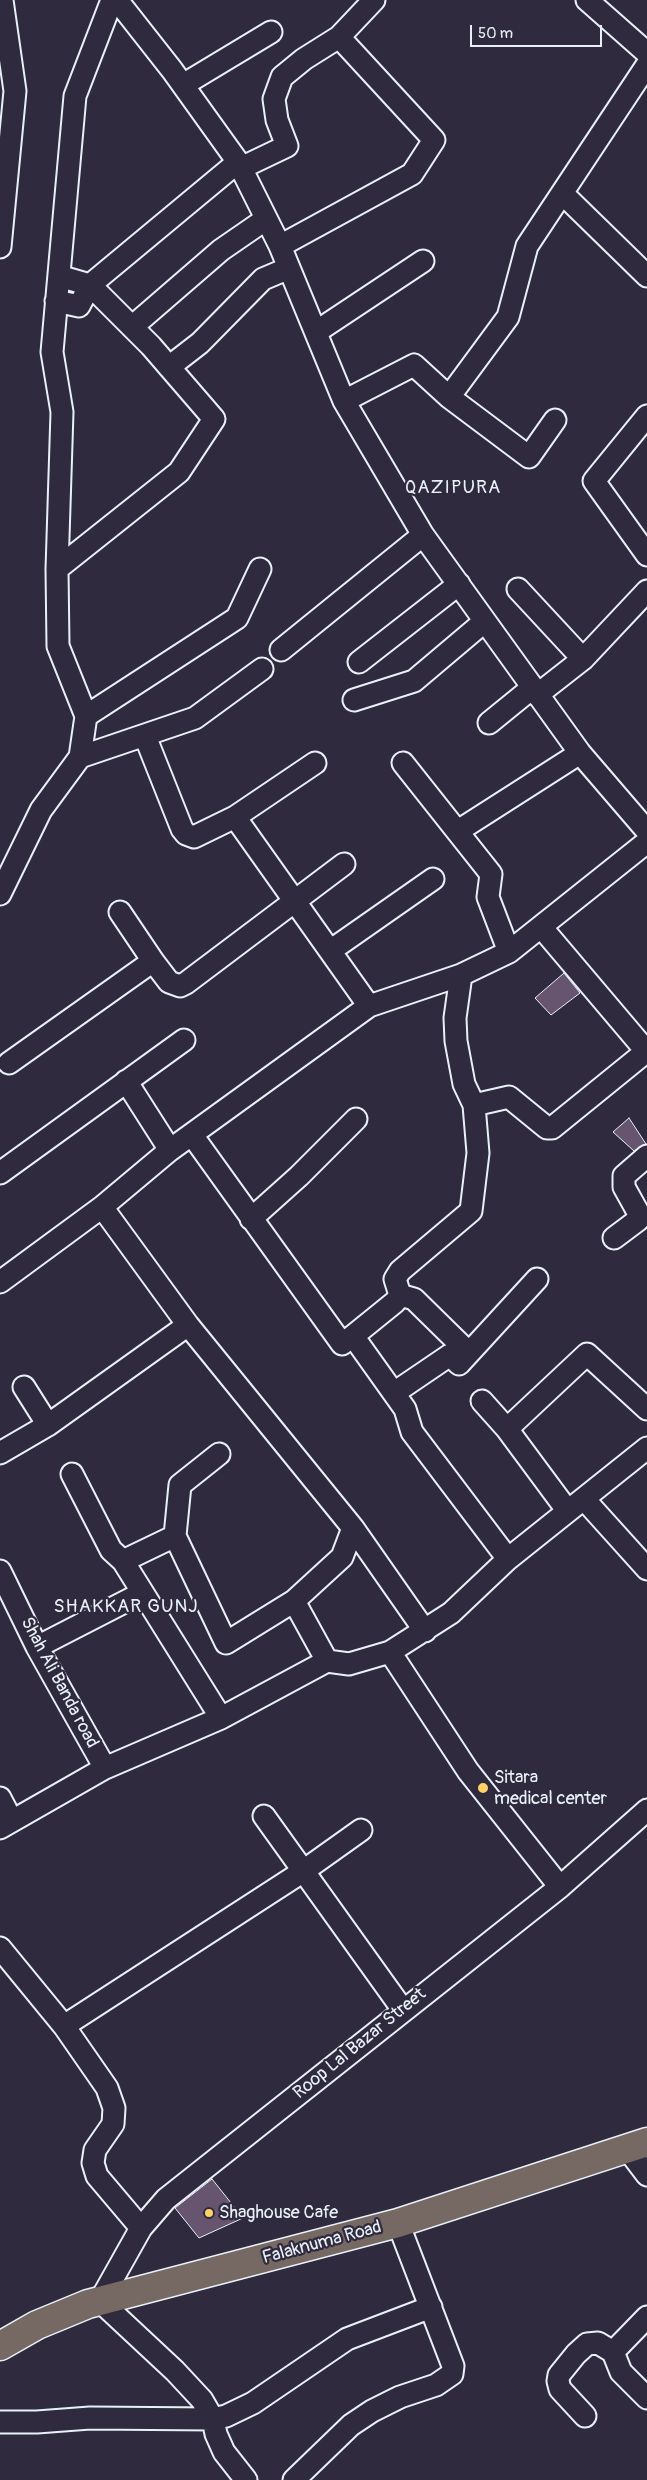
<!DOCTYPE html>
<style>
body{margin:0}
#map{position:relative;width:647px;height:2480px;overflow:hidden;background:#2f2a3d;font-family:Pangolin,sans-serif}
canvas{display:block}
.scale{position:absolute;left:470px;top:25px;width:132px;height:22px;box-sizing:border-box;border:2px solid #e8f1f8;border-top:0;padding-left:6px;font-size:15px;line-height:18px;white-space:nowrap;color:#e8f1f8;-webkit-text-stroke:4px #2f2a3d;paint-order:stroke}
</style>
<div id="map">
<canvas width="647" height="2480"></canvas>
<div class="scale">50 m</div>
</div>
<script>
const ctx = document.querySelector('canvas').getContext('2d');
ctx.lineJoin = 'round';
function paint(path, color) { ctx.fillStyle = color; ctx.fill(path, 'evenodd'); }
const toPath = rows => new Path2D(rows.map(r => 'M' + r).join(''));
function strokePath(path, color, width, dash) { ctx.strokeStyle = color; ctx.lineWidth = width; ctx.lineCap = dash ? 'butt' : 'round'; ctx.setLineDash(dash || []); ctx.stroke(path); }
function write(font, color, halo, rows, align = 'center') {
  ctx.font = font + ' Pangolin,sans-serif'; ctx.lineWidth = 4.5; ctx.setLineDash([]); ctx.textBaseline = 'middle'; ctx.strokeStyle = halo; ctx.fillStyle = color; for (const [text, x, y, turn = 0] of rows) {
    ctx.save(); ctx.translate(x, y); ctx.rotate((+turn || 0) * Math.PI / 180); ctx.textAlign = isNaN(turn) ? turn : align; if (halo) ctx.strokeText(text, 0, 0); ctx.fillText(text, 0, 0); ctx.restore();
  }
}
const building = toPath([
 [564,973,580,993,551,1015,535,998,564,973],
 [629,1118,646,1144,634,1151,613,1132,629,1118],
 [212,2179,243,2218,199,2238,175,2208,212,2179]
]);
paint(building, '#67556f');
strokePath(building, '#e8f1f8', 1);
const minor = toPath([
 [117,0,172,70,238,162,280,246,344,401,423,535,580,753,647,831],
 [587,0,647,53],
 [183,85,271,32],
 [241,168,287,146,277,120,274,99,282,77,304,59,339,37],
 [563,194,647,276],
 [280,246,412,174,434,140,339,37,374,0],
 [0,247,15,91,2,0],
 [56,301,79,306,90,285,238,162],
 [132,327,221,250,266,219],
 [316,332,423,261],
 [169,367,200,343,263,279,289,268],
 [449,397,508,317,527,246,647,65],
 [344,401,414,365,449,397,529,457,555,420],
 [647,416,594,481,647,555],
 [57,569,179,472,214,419,151,346,90,285,59,276],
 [518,589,583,659],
 [281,650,423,535],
 [359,662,459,584],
 [537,695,583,659,647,591],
 [354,700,414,681,485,621],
 [86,716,237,618,260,569],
 [489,723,532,688],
 [145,736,182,829,186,834,194,837,235,817,315,763],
 [80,757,195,718,262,669],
 [403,763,491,874,488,897,509,952],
 [235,817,369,1006],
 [458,831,580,753],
 [0,894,41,810,80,757,86,716,58,646,57,569,62,412,52,352,75,96,112,0],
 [120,912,153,961],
 [542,928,647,1052],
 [330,951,433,879],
 [9,1063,153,961,169,982,180,986,186,983,344,864],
 [126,1081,170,1150],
 [474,1105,509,1097,547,1128,552,1128,647,1051],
 [192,1135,342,1344,353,1336,405,1409,412,1432,508,1559],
 [0,1173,184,1040],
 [102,1207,188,1325,353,1528,425,1631],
 [251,1219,299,1176,356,1119],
 [614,1238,638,1220,639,1214,624,1187,624,1176,647,1156],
 [0,1282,102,1207,170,1150,369,1006,461,975,509,952,647,842],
 [400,1295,414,1299,469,1353],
 [353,1336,395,1302,400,1295,395,1279,400,1271,471,1211,478,1153,474,1105,464,1084,456,1041,455,1018,461,975],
 [24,1387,48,1425],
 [394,1393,450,1355,459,1364,537,1279],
 [482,1401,507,1429,567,1510],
 [507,1429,587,1354,647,1409],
 [0,1453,48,1425,188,1325],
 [72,1474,111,1550,123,1561,221,1718],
 [584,1499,647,1569],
 [175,1536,226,1643,294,1601,342,1557,353,1528],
 [123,1561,175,1536,180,1485,219,1454],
 [0,1571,37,1647,105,1768],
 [294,1601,327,1661],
 [37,1647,142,1593],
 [390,1652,468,1771,560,1887],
 [0,1798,12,1821],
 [264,1816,403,2010],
 [0,1828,105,1768,221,1718,327,1661,349,1664,390,1652,451,1613,508,1559,647,1448],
 [0,1948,64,2026,107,2088,114,2108,113,2124,95,2150,93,2163,97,2176,141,2228],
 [64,2026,302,1872,361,1830],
 [628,2150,647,2175],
 [647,2317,613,2352,621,2372,647,2398],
 [585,2416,560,2389,558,2381,559,2375,576,2354,587,2344,598,2343,613,2352],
 [0,2422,37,2422,90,2418,213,2419,226,2416,253,2403,347,2339,431,2307],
 [246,2480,224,2452,216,2434,213,2419,202,2400,175,2371,100,2301,141,2228,166,2199,560,1887,647,1810],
 [294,2480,351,2425,372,2411,400,2397,436,2385,452,2374,453,2366,398,2223]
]);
const highway = toPath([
 [0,2346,37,2325,88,2304,398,2223,647,2142]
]);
strokePath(minor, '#e8f1f8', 25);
strokePath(highway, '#e8f1f8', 31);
strokePath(minor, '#2f2a3d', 21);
strokePath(highway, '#766964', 28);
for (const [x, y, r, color] of [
 [483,1788,6,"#ffd166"],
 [209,2213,5,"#ffd166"]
]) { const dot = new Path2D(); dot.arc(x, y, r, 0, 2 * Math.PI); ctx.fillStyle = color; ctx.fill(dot); strokePath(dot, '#2f2a3d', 2); }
write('18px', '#e8f1f8', '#2f2a3d', [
 ["Shah Ali Banda road",59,1683,62],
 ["Roop Lal Bazar Street",360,2044,-39],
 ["Falaknuma Road",322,2243,-15]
]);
write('18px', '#e8f1f8', '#2f2a3d', [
 ["Sitara",494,1778],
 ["medical center",494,1799],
 ["Shaghouse Cafe",219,2213]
], 'left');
ctx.letterSpacing = '1px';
write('19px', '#e8f1f8', '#2f2a3d', [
 ["QAZIPURA",453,488],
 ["SHAKKAR GUNJ",126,1607]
]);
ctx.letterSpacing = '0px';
</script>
